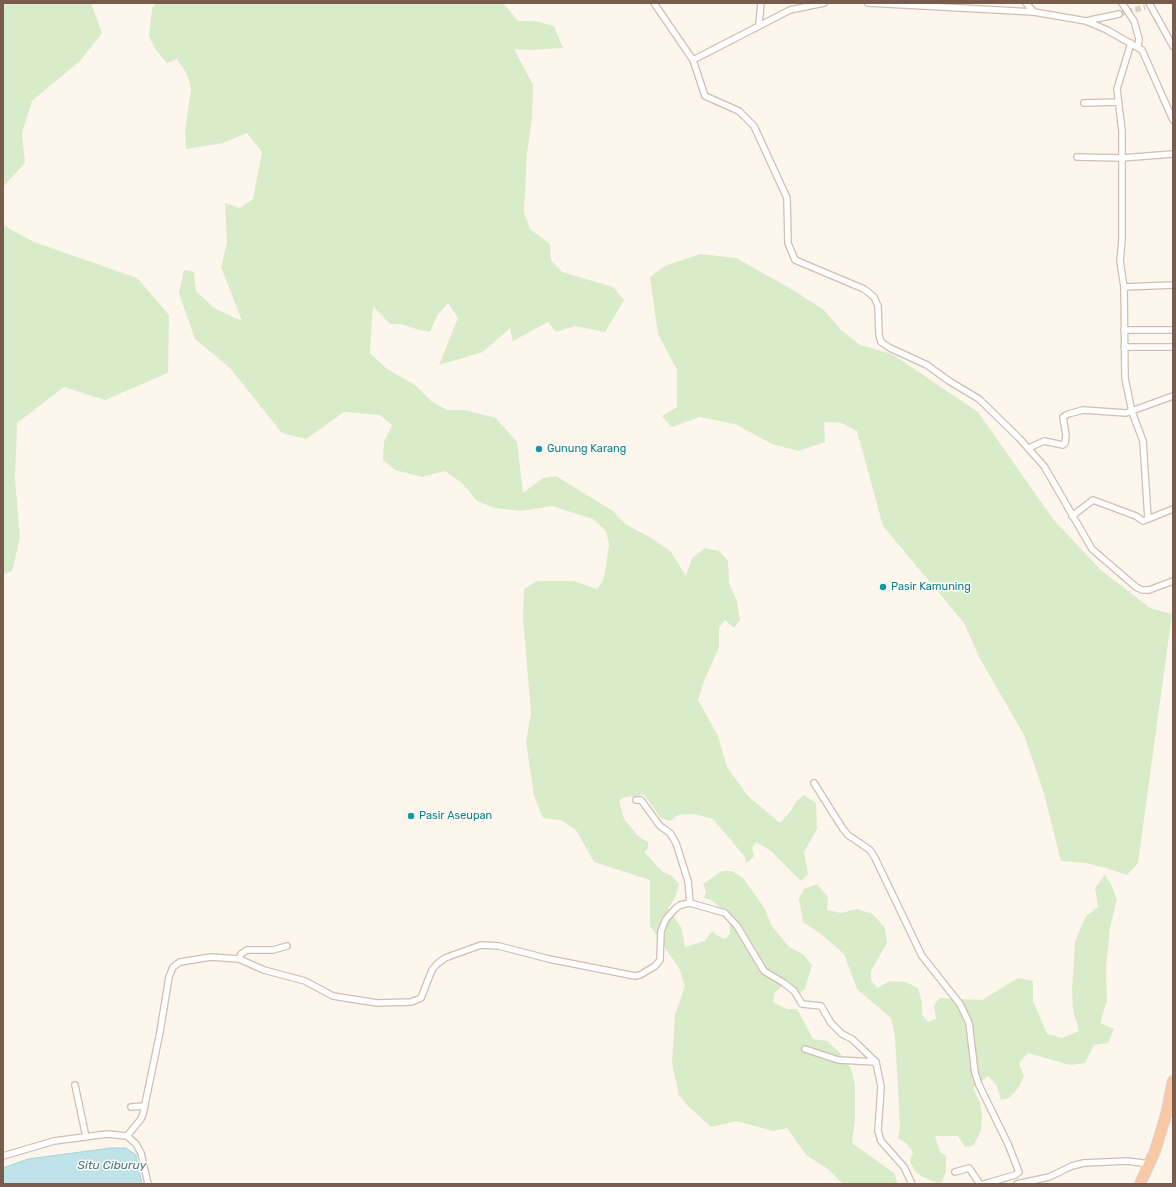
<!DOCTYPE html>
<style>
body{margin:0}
#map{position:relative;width:1176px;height:1187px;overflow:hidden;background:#fdf6ec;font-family:Rubik,sans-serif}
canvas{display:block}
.frame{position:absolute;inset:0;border:4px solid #7a5c4d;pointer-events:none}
</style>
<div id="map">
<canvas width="1176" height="1187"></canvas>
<div class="frame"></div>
</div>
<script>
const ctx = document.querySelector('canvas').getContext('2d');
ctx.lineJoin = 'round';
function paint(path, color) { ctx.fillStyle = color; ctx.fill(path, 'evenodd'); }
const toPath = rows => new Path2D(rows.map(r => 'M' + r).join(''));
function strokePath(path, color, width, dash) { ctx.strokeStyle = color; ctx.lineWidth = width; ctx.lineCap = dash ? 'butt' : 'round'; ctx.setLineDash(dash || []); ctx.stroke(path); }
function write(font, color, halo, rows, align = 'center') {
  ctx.font = font + ' Rubik,sans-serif'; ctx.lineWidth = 3; ctx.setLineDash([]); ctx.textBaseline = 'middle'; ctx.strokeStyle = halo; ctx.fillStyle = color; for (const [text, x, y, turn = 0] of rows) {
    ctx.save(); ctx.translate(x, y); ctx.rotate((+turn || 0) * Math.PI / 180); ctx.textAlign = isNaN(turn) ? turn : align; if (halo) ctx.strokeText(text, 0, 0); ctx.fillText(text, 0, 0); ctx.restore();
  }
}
paint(toPath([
 [3,3,91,3,102,33,80,61,32,101,22,133,25,163,3,187],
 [156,3,503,3,518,21,535,21,554,26,563,48,531,50,514,49,533,85,532,118,527,153,524,212,530,229,550,244,551,260,562,272,613,287,624,300,605,332,575,326,556,332,548,322,513,341,510,328,483,352,439,365,458,318,448,303,438,314,430,332,416,329,402,324,390,324,373,306,370,353,387,369,415,385,431,401,447,410,465,410,496,418,517,442,523,493,543,478,556,476,613,511,625,524,653,539,671,552,686,576,692,558,705,548,719,551,728,561,729,583,737,602,740,620,734,628,725,620,719,628,719,647,704,681,698,700,718,736,727,767,748,796,780,823,790,812,796,802,804,795,816,803,817,829,804,852,808,874,801,881,771,851,756,842,752,848,754,857,746,863,745,857,713,819,694,814,678,815,670,821,660,817,644,795,625,797,619,800,624,819,638,836,648,842,648,849,644,852,663,872,672,876,679,884,675,898,668,908,681,927,685,947,705,941,712,931,716,935,725,939,730,934,730,924,721,908,711,900,704,898,706,892,703,884,722,871,732,871,743,878,765,909,771,925,789,947,803,954,812,965,805,989,799,993,789,981,775,992,773,1002,787,1009,797,1009,813,1039,827,1041,839,1052,851,1068,855,1085,855,1118,852,1143,894,1173,898,1184,843,1184,828,1169,806,1155,787,1128,773,1131,736,1121,711,1127,688,1106,679,1095,672,1063,675,1015,685,986,679,968,650,926,650,880,594,862,576,830,561,820,543,818,534,796,526,742,531,713,523,618,524,589,537,581,574,581,597,589,603,581,606,566,609,544,606,531,593,519,552,506,520,511,495,508,477,501,462,483,445,471,422,477,395,470,383,460,384,442,392,425,380,415,344,412,306,439,282,433,230,368,195,339,179,293,184,270,194,272,196,291,214,308,242,321,221,267,227,243,225,203,240,208,253,199,262,152,247,133,223,143,186,149,185,132,191,89,187,74,177,59,167,63,155,49,149,36,152,8],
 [3,225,34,242,137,278,169,315,168,373,105,400,64,387,17,423,15,479,20,538,12,571,3,574],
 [700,254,736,258,793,290,824,310,841,330,860,345,892,354,978,412,1053,519,1101,570,1150,608,1172,614,1138,863,1127,875,1106,868,1086,863,1061,861,1043,790,1024,735,979,657,964,623,883,526,857,431,841,423,824,422,825,442,798,451,772,444,735,424,700,417,672,427,662,416,677,407,677,370,658,334,650,277,665,266],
 [1105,875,1111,884,1117,900,1110,927,1106,968,1107,1000,1100,1023,1114,1029,1108,1043,1094,1045,1085,1063,1070,1065,1028,1053,1019,1063,1024,1076,1019,1087,1009,1098,1001,1100,997,1086,988,1076,973,1088,980,1102,982,1115,981,1130,974,1145,965,1147,958,1136,935,1136,940,1152,946,1156,946,1171,942,1182,936,1183,921,1176,914,1170,910,1161,913,1152,906,1143,898,1138,900,1126,895,1037,891,1018,857,989,844,954,821,934,803,922,799,899,804,889,817,884,828,897,827,910,841,913,857,909,873,914,885,928,887,943,871,971,871,980,877,988,890,981,906,982,918,988,922,1002,922,1015,928,1022,936,1019,934,1005,940,998,982,1000,1018,978,1033,981,1033,1001,1047,1034,1062,1038,1079,1031,1073,1010,1072,990,1075,941,1086,916,1098,907,1095,888]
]), '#d8ecc9');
const water = toPath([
 [111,1148,126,1148,136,1155,142,1184,3,1184,3,1168,28,1159,111,1148]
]);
paint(water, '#bfe3e8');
strokePath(water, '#a5d3da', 1);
strokePath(toPath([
 [1119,14,1145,7]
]), '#dcd0c4', 5.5, [5.5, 3]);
const minor = toPath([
 [654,3,693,60,705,96,739,111,754,126,787,198,788,243,795,260,864,289,874,297,878,306,879,335,881,342,890,348,927,365,949,381,979,399,1019,438,1044,466,1092,549,1136,587,1142,590,1149,590,1173,581],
 [868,3,1034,12,1086,21,1107,30,1142,50,1173,120],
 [1026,3,1034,12],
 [1122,3,1134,21,1139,39,1138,46],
 [1149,3,1173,46],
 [1086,21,1119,14],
 [759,24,761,3],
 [1131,43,1117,89,1122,131,1122,240,1120,261,1124,287,1125,378,1132,412,1143,441,1148,519],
 [693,60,790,10,824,3],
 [1084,103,1118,102],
 [1077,157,1121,158,1173,154],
 [1124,287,1173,285],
 [1124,330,1173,330],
 [1124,347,1173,347],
 [1029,448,1044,441,1063,445,1065,443,1066,435,1063,417,1068,414,1083,410,1126,413,1173,396],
 [1072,516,1093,500,1136,516,1143,521,1173,509],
 [814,783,843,829,848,835,870,850,875,858,922,956,960,1004,969,1023,975,1073,979,1085,1008,1144,1019,1172,1015,1175,984,1184],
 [636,800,641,800,660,826,670,833,676,843,688,881,690,903],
 [239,959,241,954,247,950,273,950,287,946],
 [805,1049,838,1060,876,1062],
 [75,1085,86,1137],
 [131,1107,145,1106],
 [127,1136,141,1119,143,1114,160,1032,169,977,173,967,180,962,211,957,239,959,264,970,305,981,333,996,377,1003,411,1002,421,998,432,970,437,964,445,958,481,945,499,946,549,959,635,976,640,975,655,966,660,960,661,931,666,919,675,909,680,905,690,903,725,913,737,926,764,971,784,983,794,991,802,1004,821,1006,831,1023,842,1034,852,1039,876,1062,881,1087,878,1131,881,1141,904,1167,912,1184],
 [3,1156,54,1141,107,1134,127,1136,136,1144,141,1153,148,1184],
 [955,1172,969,1168,980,1184],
 [1017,1184,1049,1177,1072,1166,1084,1163,1127,1161,1150,1164]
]);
const trunk = toPath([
 [1140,1184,1155,1151,1166,1115,1173,1081]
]);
strokePath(minor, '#d1beb0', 8);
strokePath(trunk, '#dad1cd', 12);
strokePath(minor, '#fff', 5.5);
strokePath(trunk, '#f9c8a4', 10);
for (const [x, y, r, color] of [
 [539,449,4,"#0f9aa8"],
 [883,587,4,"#0f9aa8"],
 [411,816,4,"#0f9aa8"]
]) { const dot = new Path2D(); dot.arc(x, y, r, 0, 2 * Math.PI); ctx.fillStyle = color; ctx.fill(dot); strokePath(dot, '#fffaf3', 1.5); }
write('11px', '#0d838f', '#fffaf3', [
 ["Gunung Karang",547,449],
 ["Pasir Kamuning",891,587],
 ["Pasir Aseupan",419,816]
], 'left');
write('italic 12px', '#437c86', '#fffaf3', [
 ["Situ Ciburuy",112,1166]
]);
</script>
